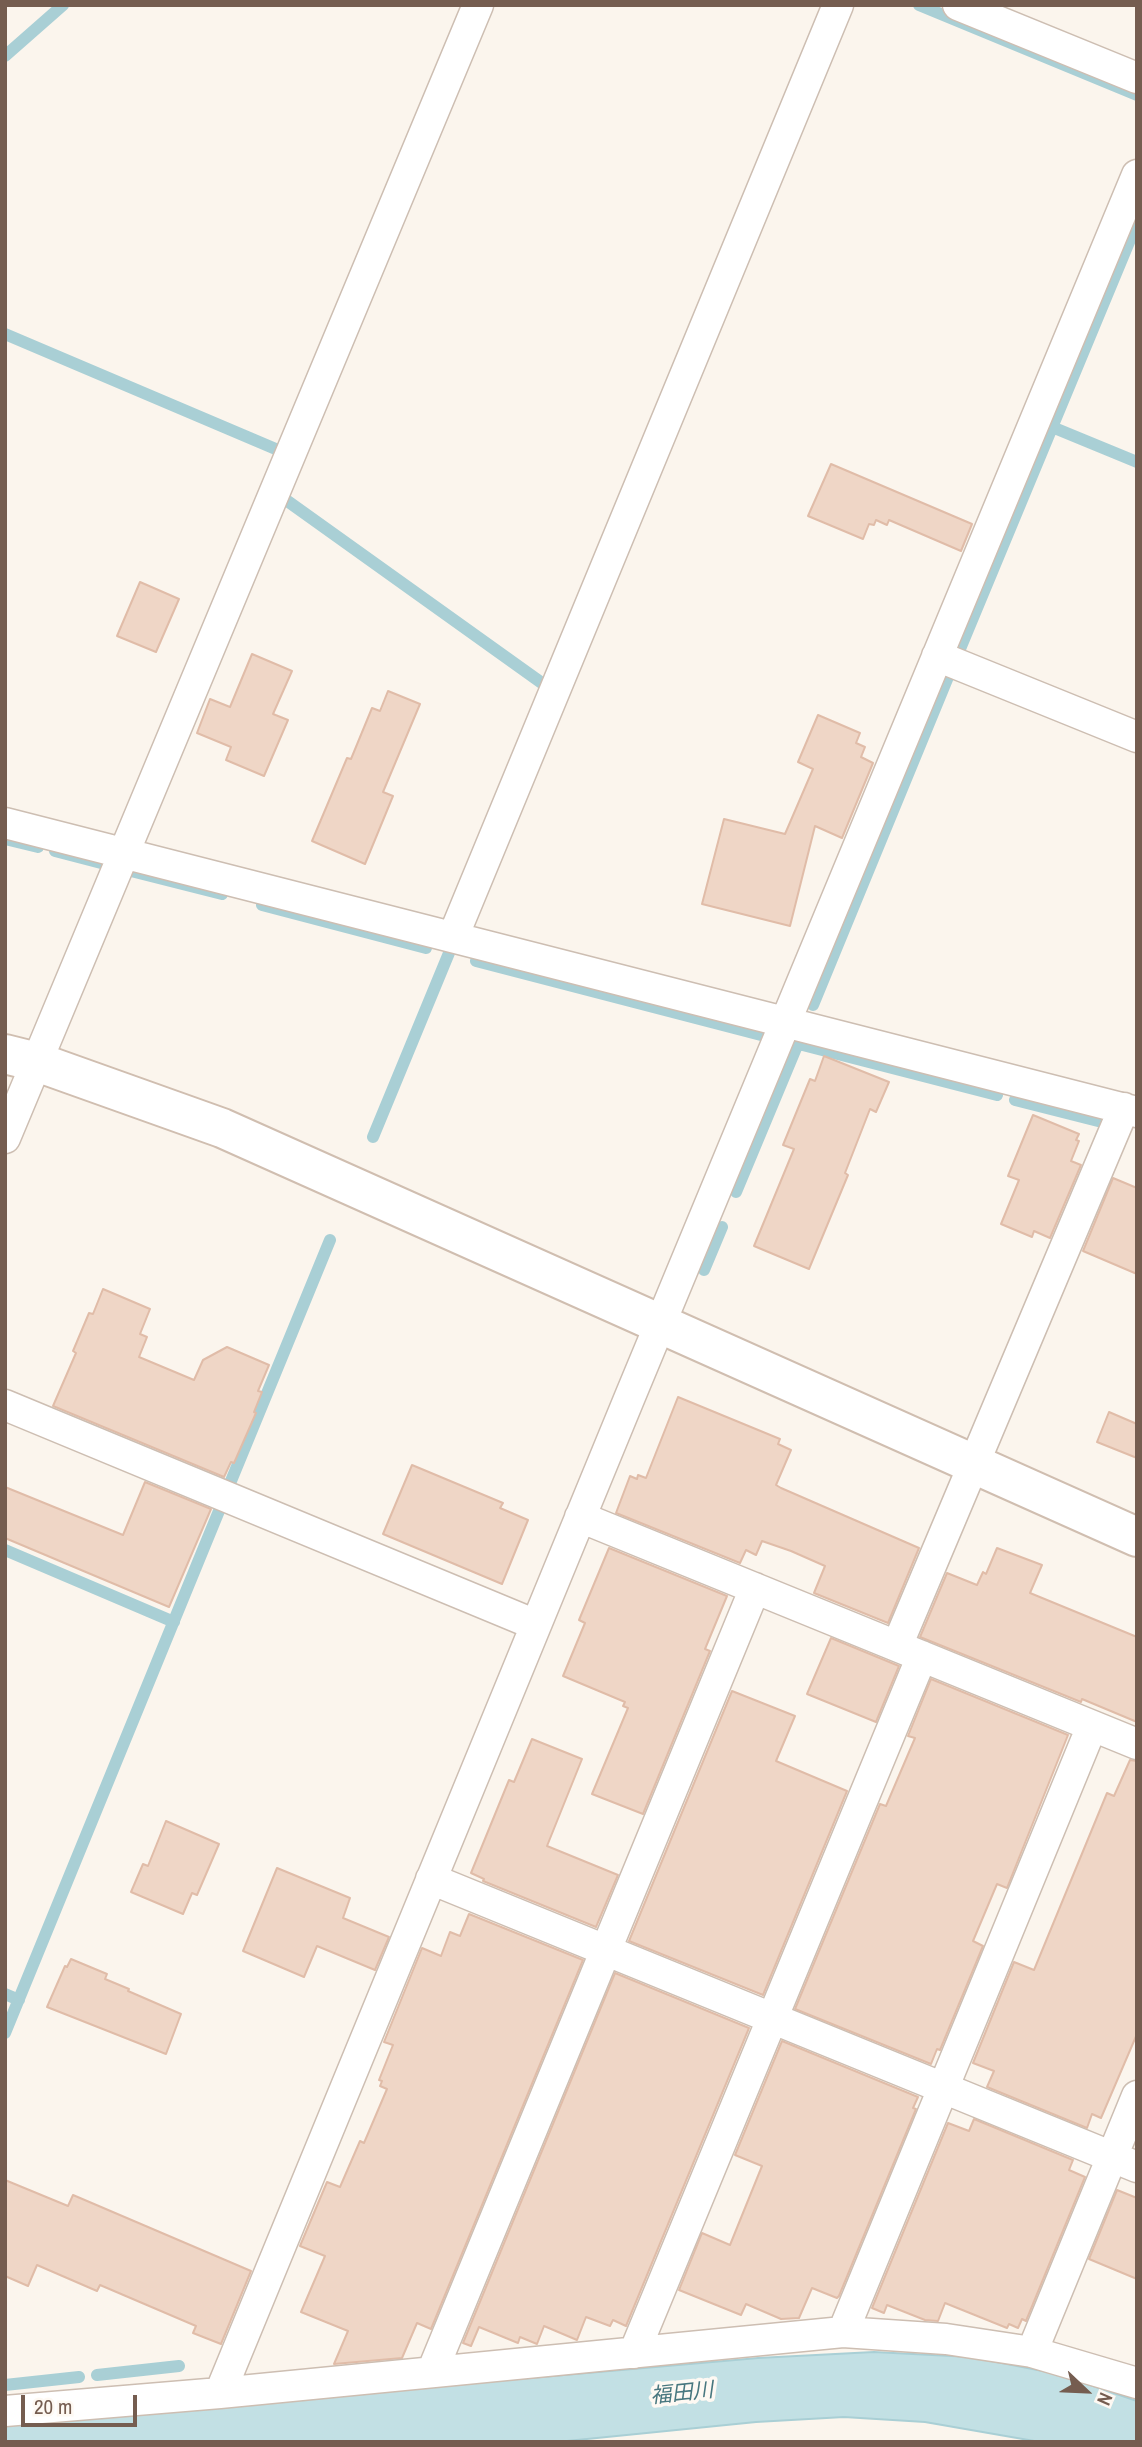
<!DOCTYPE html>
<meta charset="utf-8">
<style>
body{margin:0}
#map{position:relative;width:1142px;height:2447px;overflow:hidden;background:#fbf5ed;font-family:"Archivo Narrow",sans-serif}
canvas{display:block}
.frame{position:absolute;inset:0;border:7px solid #755d50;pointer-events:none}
.north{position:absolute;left:1051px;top:2356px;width:70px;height:70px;-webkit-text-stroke:5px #fef9f3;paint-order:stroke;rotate:113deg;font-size:19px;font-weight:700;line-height:28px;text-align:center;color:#755d50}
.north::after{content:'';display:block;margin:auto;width:24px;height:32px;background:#755d50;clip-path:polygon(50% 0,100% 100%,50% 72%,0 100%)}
.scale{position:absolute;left:21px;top:2395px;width:116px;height:32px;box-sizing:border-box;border:4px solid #755d50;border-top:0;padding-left:9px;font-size:21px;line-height:24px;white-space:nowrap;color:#755d50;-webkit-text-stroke:5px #fef9f3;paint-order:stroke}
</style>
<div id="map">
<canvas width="1142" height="2447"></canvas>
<div class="frame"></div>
<div class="north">N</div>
<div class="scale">20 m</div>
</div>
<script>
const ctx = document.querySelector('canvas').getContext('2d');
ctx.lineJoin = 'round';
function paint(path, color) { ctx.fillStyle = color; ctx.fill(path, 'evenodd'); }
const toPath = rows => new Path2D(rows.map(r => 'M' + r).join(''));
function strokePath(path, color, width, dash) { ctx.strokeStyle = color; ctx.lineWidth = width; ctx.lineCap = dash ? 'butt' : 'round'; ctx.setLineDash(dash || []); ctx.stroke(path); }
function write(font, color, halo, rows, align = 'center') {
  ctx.font = font + ' "Archivo Narrow","Noto Sans JP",sans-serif'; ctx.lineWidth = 7; ctx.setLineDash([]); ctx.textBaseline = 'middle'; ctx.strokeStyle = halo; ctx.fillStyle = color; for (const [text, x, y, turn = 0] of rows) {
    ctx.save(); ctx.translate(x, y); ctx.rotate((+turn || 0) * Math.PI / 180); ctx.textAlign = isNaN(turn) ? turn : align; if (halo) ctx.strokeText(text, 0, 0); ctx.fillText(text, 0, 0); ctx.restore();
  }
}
const water = toPath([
 [874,2352,971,2357,1058,2374,1137,2401,1137,2442,1040,2442,925,2422,844,2417,756,2422,557,2442,5,2442,5,2424,758,2358,874,2352]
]);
paint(water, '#c2e0e4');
strokePath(water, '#a9cfd5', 2);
strokePath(toPath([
 [919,5,1137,95],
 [5,56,63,5],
 [5,334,278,450],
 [1052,427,1137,462],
 [286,500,546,686],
 [960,649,1137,223],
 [5,839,38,847],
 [55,851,105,864],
 [131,871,222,894],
 [262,905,426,948],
 [476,961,761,1035],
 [813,1005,948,677],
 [795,1043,997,1095],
 [1015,1100,1102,1122],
 [373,1137,449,953],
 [736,1192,799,1041],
 [704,1270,722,1227],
 [231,1481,330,1240],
 [5,1550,174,1622],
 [5,1994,19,2000],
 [5,2033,221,1506],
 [97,2375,179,2366],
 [5,2385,79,2377]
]), '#a9cfd5', 12);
const building = toPath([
 [831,464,972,524,961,551,889,520,887,525,876,520,874,525,869,524,863,539,808,516,831,464],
 [140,582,179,599,156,652,117,636,140,582],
 [252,654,292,671,273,714,288,720,264,776,226,760,231,747,197,733,210,699,230,707,252,654],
 [388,691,420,704,383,792,393,796,365,864,312,841,347,758,351,759,372,708,380,711,388,691],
 [818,715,860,733,856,743,865,747,861,757,873,763,842,838,815,826,790,926,702,904,724,819,785,834,813,769,798,762,818,715],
 [824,1056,889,1082,876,1112,870,1109,845,1173,848,1175,809,1269,754,1246,794,1149,783,1145,810,1079,815,1081,824,1056],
 [1033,1115,1079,1134,1076,1140,1079,1141,1071,1161,1081,1165,1050,1238,1034,1231,1032,1237,1001,1224,1019,1180,1008,1176,1033,1115],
 [1113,1178,1137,1188,1137,1274,1083,1251,1113,1178],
 [103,1289,150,1309,140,1334,147,1337,139,1357,194,1380,203,1360,227,1347,269,1365,258,1391,262,1392,254,1412,256,1413,234,1463,231,1462,224,1477,53,1406,76,1353,73,1351,89,1313,93,1314,103,1289],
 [678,1397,780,1439,778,1444,791,1450,776,1485,781,1488,919,1548,888,1623,814,1593,825,1566,791,1551,762,1541,756,1555,746,1550,740,1563,616,1513,630,1476,637,1479,638,1475,646,1478,678,1397],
 [1109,1412,1137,1424,1137,1458,1097,1442,1109,1412],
 [412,1465,503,1503,500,1508,528,1520,502,1584,383,1534,412,1465],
 [145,1482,211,1509,169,1607,5,1538,5,1487,123,1535,145,1482],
 [609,1548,727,1596,705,1649,710,1651,643,1814,592,1794,628,1708,623,1706,625,1702,563,1676,585,1623,579,1620,609,1548],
 [997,1548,1042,1565,1030,1593,1137,1637,1137,1722,1082,1699,1081,1702,920,1637,947,1573,977,1585,983,1572,986,1574,997,1548],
 [831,1638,899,1666,876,1722,807,1694,831,1638],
 [931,1679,1068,1735,1007,1888,997,1884,973,1941,983,1946,940,2050,937,2049,931,2064,795,2009,880,1804,886,1806,915,1738,908,1736,931,1679],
 [732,1691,795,1716,776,1761,847,1791,763,1995,629,1941,732,1691],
 [532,1739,582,1759,547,1846,618,1875,596,1927,483,1881,484,1879,471,1873,509,1780,514,1782,532,1739],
 [1130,1760,1137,1761,1137,2034,1101,2118,1092,2114,1087,2128,987,2087,994,2071,973,2063,1014,1962,1034,1970,1107,1793,1114,1796,1130,1760],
 [166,1821,219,1844,197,1895,192,1893,183,1914,131,1892,143,1864,148,1866,166,1821],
 [277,1868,350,1898,343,1918,389,1937,375,1970,317,1946,304,1977,243,1951,277,1868],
 [469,1914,583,1960,431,2329,417,2323,402,2358,334,2364,348,2331,301,2312,325,2256,300,2246,327,2182,340,2187,360,2141,364,2143,387,2089,380,2086,382,2081,379,2080,393,2045,384,2042,422,1948,441,1956,450,1932,460,1936,469,1914],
 [71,1959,107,1974,105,1979,129,1989,128,1991,181,2014,166,2054,47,2007,65,1966,67,1967,71,1959],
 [615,1973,749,2028,626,2326,613,2320,610,2326,586,2317,577,2340,544,2326,537,2344,520,2337,518,2343,479,2327,471,2346,463,2343,615,1973],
 [782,2041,918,2097,913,2108,916,2109,839,2296,837,2298,812,2288,799,2318,781,2319,746,2304,741,2315,679,2290,702,2233,730,2245,762,2166,735,2155,782,2041],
 [974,2119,1073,2160,1069,2170,1085,2177,1026,2321,1022,2319,1018,2328,1009,2324,1007,2328,945,2303,938,2321,925,2320,887,2305,884,2313,872,2308,948,2123,969,2131,974,2119],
 [5,2180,68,2206,73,2195,251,2271,221,2344,193,2333,196,2326,100,2285,97,2291,37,2265,28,2286,5,2276,5,2180],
 [1117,2190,1137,2198,1137,2279,1089,2259,1117,2190]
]);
paint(building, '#efd6c6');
strokePath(building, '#e0bca8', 2);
const street = toPath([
 [958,5,1137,78],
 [937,656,1137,737],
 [5,823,1137,1112],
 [453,937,838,5],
 [5,1138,478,5],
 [5,1405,536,1625],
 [580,1517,1137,1744],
 [897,1646,1124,1108],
 [431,1879,1137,2167],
 [843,2332,1092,1726],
 [1032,2352,1137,2096],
 [634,2353,922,1656],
 [432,2372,755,1588],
 [220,2393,629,1399,1137,175],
 [5,2411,220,2393,843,2332,946,2339,1032,2352,1137,2383]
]);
const secondary = toPath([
 [5,1054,37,1062,222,1128,1137,1537]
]);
strokePath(street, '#cdbeb2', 33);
strokePath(secondary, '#d0beb0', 42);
strokePath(street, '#fff', 30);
strokePath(secondary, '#fff', 38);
write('italic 21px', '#48777f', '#fef9f3', [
 ["福田川",682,2394,-6]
]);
</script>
